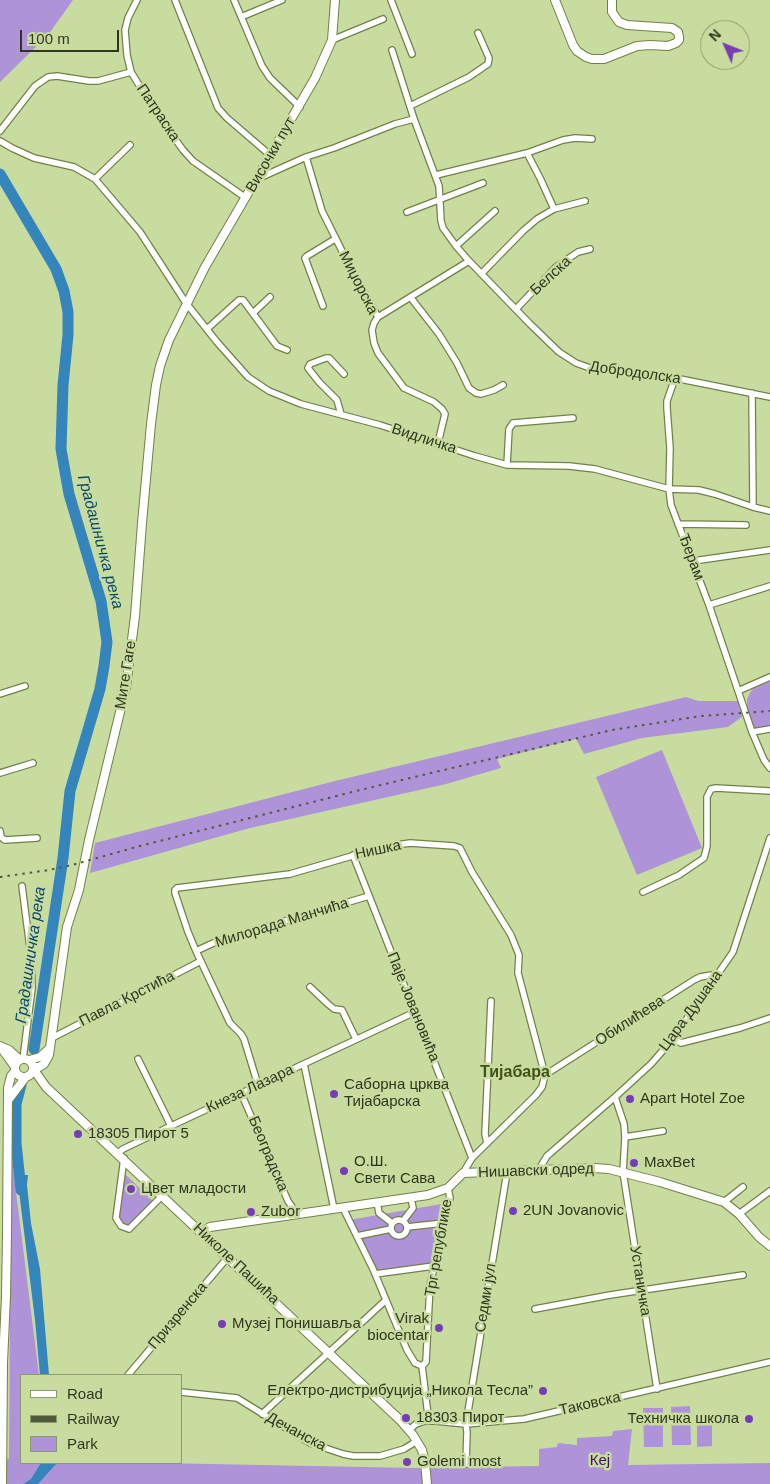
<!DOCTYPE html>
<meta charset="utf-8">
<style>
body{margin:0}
#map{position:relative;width:770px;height:1484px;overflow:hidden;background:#c9dc9f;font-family:Arial,sans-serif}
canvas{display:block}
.legend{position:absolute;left:20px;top:1374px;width:162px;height:90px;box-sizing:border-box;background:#c9dc9f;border:1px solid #8b9a6b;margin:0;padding:6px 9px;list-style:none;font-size:15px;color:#2f361d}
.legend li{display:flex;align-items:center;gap:10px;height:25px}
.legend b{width:25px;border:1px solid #8b9a6b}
.north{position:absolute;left:700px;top:20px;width:50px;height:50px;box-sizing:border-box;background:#c9dc9f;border:1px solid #8b9a6b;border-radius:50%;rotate:314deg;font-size:14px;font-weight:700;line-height:20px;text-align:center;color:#2f361d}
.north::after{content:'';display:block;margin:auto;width:18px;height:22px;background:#763eb5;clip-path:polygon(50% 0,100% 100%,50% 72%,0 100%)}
.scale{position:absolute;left:20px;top:30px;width:99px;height:22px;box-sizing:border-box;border:2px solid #2f361d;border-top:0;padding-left:6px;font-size:15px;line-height:18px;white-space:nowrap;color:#2f361d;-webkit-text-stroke:4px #c9dc9f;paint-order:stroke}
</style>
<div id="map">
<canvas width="770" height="1484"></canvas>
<ul class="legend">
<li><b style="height:6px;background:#fff"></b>Road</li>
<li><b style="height:6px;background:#505938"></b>Railway</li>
<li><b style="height:14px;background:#ae93d9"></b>Park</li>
</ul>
<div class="north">N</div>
<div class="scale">100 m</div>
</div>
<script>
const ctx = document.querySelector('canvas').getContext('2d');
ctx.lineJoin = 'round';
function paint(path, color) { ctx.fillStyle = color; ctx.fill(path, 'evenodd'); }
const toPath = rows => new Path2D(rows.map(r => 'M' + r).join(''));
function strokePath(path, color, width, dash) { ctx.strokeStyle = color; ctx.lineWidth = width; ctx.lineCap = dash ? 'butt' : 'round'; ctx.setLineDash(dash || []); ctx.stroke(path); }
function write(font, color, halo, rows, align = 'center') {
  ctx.font = font + ' Arial,sans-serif'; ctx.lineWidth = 5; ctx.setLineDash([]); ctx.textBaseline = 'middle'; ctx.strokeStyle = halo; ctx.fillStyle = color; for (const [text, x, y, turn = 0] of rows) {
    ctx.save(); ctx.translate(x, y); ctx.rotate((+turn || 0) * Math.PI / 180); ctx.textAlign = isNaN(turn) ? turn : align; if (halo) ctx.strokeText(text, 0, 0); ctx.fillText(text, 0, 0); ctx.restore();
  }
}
paint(toPath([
 [0,0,73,0,48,35,0,82],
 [770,681,770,727,755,729,748,715,747,699,751,691,754,688],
 [686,697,699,701,738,701,743,716,728,727,642,738,584,754,576,739,497,759,501,768,446,784,250,828,90,873,95,843,335,781],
 [662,750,702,848,637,875,596,777],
 [11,1152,39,1375,21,1375,21,1463,159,1463,415,1468,539,1466,539,1449,557,1447,558,1443,577,1445,577,1438,612,1436,613,1431,632,1429,628,1465,770,1463,770,1484,0,1484,0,1460,9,1459],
 [123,1172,154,1202,129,1228,118,1222],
 [447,1203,433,1265,373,1272,349,1220],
 [690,1406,691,1445,672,1445,671,1407],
 [643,1408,663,1408,663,1447,644,1447],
 [712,1419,712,1446,697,1447,697,1420]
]), '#ae93d9');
paint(toPath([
 [17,1175,28,1175,27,1185,31,1223,40,1269,49,1375,40,1375,35,1320],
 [41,1463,56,1464,38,1484,23,1484,31,1479]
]), '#3485bc');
strokePath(toPath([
 [0,174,56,269,64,291,68,312,68,335,63,385,61,449,69,494,101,601,107,642,104,666,100,689,70,791,63,858,34,1049],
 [21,1190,16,1143,16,1104,21,1085]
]), '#3485bc', 11);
const street = toPath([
 [137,0,128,18,125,30,127,55,131,72,157,114,183,150,193,161,246,198],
 [175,0,218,108,227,118,270,155],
 [234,0,262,66,270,78,300,107],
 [391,0,412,54],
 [241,17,282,0],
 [332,40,383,19],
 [392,50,414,119,439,186,441,221,443,228,456,246,469,261,530,324,559,352,576,363,590,368,675,378,770,397],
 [410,106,469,77,488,64,489,58,478,33],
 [0,131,35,86,48,77,57,76,89,81,98,81,131,72],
 [0,141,12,148,34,158,74,167,95,179,140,232,186,303,217,342,248,377,269,391,301,404,380,425,475,456,507,465,569,466,595,469,669,489,699,490,715,494,753,507,770,511],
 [527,153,540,178,554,209],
 [306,157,322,211,348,263,378,317,374,323,372,330,374,343,378,353,404,388,434,402,442,409,445,414,438,443],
 [436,175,527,153,563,140,575,138,592,139],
 [95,179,130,145],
 [257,179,306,157,334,148,395,124,414,119],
 [407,212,483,183],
 [456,246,495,211],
 [482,273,523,231,537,219,554,209,585,201],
 [411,298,439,334,457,363,469,388,476,393,481,394,494,390,503,385],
 [323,306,305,258,307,256,335,239],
 [516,309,556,267,578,252,590,249],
 [253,313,270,297],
 [378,317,469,261],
 [207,329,239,300,243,300,277,346,287,350],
 [675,378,667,401,667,408,670,448,669,489,671,505,709,605,752,732],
 [752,393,753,507],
 [341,414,337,400,319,382,308,368,310,364,326,358,329,358,344,374],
 [507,465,509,429,513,423,573,418],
 [678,524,746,525],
 [693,561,770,550],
 [709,605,770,586],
 [738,691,770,677],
 [0,694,25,686],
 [770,729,752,732,764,760,770,768],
 [0,773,33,763],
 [0,831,1,837,5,840,37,838],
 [353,855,472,1158],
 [22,886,31,956,32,988,23,1059],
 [643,892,679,875,704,858,707,846,707,797,711,789,716,788,770,791],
 [196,951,220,940,369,896],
 [310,987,328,1004,334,1009,342,1010,356,1039],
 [52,1038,201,961],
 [673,1039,681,1043,740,1028,770,1018],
 [138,1059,171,1126],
 [304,1064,334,1209],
 [258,1085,244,1039,241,1034,230,1023,196,951,188,932,175,893,175,890,177,888,290,874,383,847,410,843,454,846,460,848,472,872,511,935,519,955,518,973,545,1075],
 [241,1093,288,1201,297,1214],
 [615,1097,624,1124,625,1137,623,1172,657,1389],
 [625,1137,663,1131],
 [487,1143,485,1134,491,1001],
 [118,1153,123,1149,171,1126,415,1012],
 [124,1158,116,1218,121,1226,129,1229,163,1195],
 [538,1171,547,1156,615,1097,651,1064,673,1039,733,952,770,838],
 [463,1173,472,1158,536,1095,542,1087,545,1075,694,980,700,977,718,974],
 [377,1202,379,1213,392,1223],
 [724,1202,743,1187],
 [343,1208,373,1269,407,1350,415,1363,422,1366,426,1362,430,1285,450,1198,448,1188],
 [739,1214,770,1191],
 '391 1228a8 8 0 1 1 16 0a8 8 0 1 1-16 0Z',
 [403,1221,413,1208,411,1198],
 [407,1227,444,1223],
 [357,1236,391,1229],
 [375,1274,434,1266],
 [535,1309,610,1295,743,1275],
 [422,1366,428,1415],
 [128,1375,228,1257],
 [181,1392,237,1398,310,1443,343,1454,353,1456,380,1456,404,1449,412,1444],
 [262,1414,386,1300],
 [409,1430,416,1424,425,1421,435,1421,466,1424,524,1419,770,1362],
 [466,1464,467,1432,466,1424,507,1172]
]);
const secondary = toPath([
 [555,0,573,45,577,51,586,57,592,59,604,59,637,46,650,45,668,46,676,43,679,40,679,37,678,32,672,28,627,25,619,22,612,12,612,0],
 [0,1046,15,1067],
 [2,1047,9,1050,20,1060],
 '15 1068a9 9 0 1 1 18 0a9 9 0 1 1-18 0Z',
 [29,1060,40,1057,50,1048],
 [34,1067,39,1067,44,1064,49,1055,67,927,79,890,89,840,126,687,135,616,142,523,151,424,156,385,160,366,169,340,205,267,315,78,332,40,335,0],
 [34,1070,46,1087,400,1420,413,1435,422,1450,425,1462,427,1484],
 [9,1099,25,1078],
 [201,1232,210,1227,428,1195,448,1188,463,1173,594,1168,609,1169,660,1182,724,1202,739,1214,759,1237,770,1246],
 [2,1484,3,1363,6,1296,7,1234,8,1088,11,1076,15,1071]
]);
strokePath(street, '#718148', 8);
strokePath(secondary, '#718148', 10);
strokePath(street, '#fff', 5.5);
strokePath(secondary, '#fff', 8);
strokePath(toPath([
 [0,877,49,870,72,865,140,846,364,789,612,730,701,716,770,711]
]), '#505938', 2, [2.5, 5]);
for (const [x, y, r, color] of [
 [334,1094,5,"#763eb5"],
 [630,1099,5,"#763eb5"],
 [78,1134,5,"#763eb5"],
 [634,1163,5,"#763eb5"],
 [344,1171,5,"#763eb5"],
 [131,1189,5,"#763eb5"],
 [513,1211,5,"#763eb5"],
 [251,1212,5,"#763eb5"],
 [222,1324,5,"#763eb5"],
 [439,1328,5,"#763eb5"],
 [543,1391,5,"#763eb5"],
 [406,1418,5,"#763eb5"],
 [749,1419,5,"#763eb5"],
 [407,1462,5,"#763eb5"]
]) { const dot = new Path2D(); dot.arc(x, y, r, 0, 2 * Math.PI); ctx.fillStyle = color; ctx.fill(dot); strokePath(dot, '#c9dc9f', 2); }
write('15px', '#2f361d', '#c9dc9f', [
 ["Патраска",158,113,56],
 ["Височки пут",271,155,-60],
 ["Белска",551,276,-43],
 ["Миџорска",358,283,63],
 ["Добродолска",635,373,8],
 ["Видличка",424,439,18],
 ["Ђерам",691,557,69],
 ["Мите Гаге",126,675,-81],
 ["Нишка",378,850,-12],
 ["Милорада Манчића",282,923,-17],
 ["Павла Крстића",127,999,-27],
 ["Паје Јовановића",413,1007,68],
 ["Цара Душана",691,1011,-54],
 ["Обилићева",630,1021,-33],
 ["Кнеза Лазара",250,1089,-25],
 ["Београдска",268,1154,67],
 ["Нишавски одред",536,1171,-2],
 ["Трг републике",439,1248,-80],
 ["Николе Пашића",236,1264,43],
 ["Устаничка",640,1281,81],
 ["Седми јул",486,1298,-81],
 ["Призренска",178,1316,-50],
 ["Таковска",590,1404,-13],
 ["Дечанска",296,1432,28]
]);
write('15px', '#2f361d', '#c9dc9f', [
 ["Саборна црква",344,1085],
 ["Тијабарска",344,1102],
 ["Apart Hotel Zoe",640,1099],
 ["18305 Пирот 5",88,1134],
 ["О.Ш.",354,1162],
 ["Свети Сава",354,1179],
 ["MaxBet",644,1163],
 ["Цвет младости",141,1189],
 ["2UN Jovanovic",523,1211],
 ["Zubor",261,1212],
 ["Virak",429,1319,"right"],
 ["biocentar",429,1336,"right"],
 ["Музеј Понишавља",232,1324],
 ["Електро-дистрибуција „Никола Тесла”",533,1391,"right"],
 ["18303 Пирот",416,1418],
 ["Техничка школа",739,1419,"right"],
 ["Golemi most",417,1462]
], 'left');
write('15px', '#3f0f6a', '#c9dc9f', [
 ["Кеј",600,1461]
]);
write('italic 16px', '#08476d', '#c9dc9f', [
 ["Градашничка река",100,542,75],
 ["Градашничка река",31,955,-82]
]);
write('bold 16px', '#435117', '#c9dc9f', [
 ["Тијабара",515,1073]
]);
</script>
